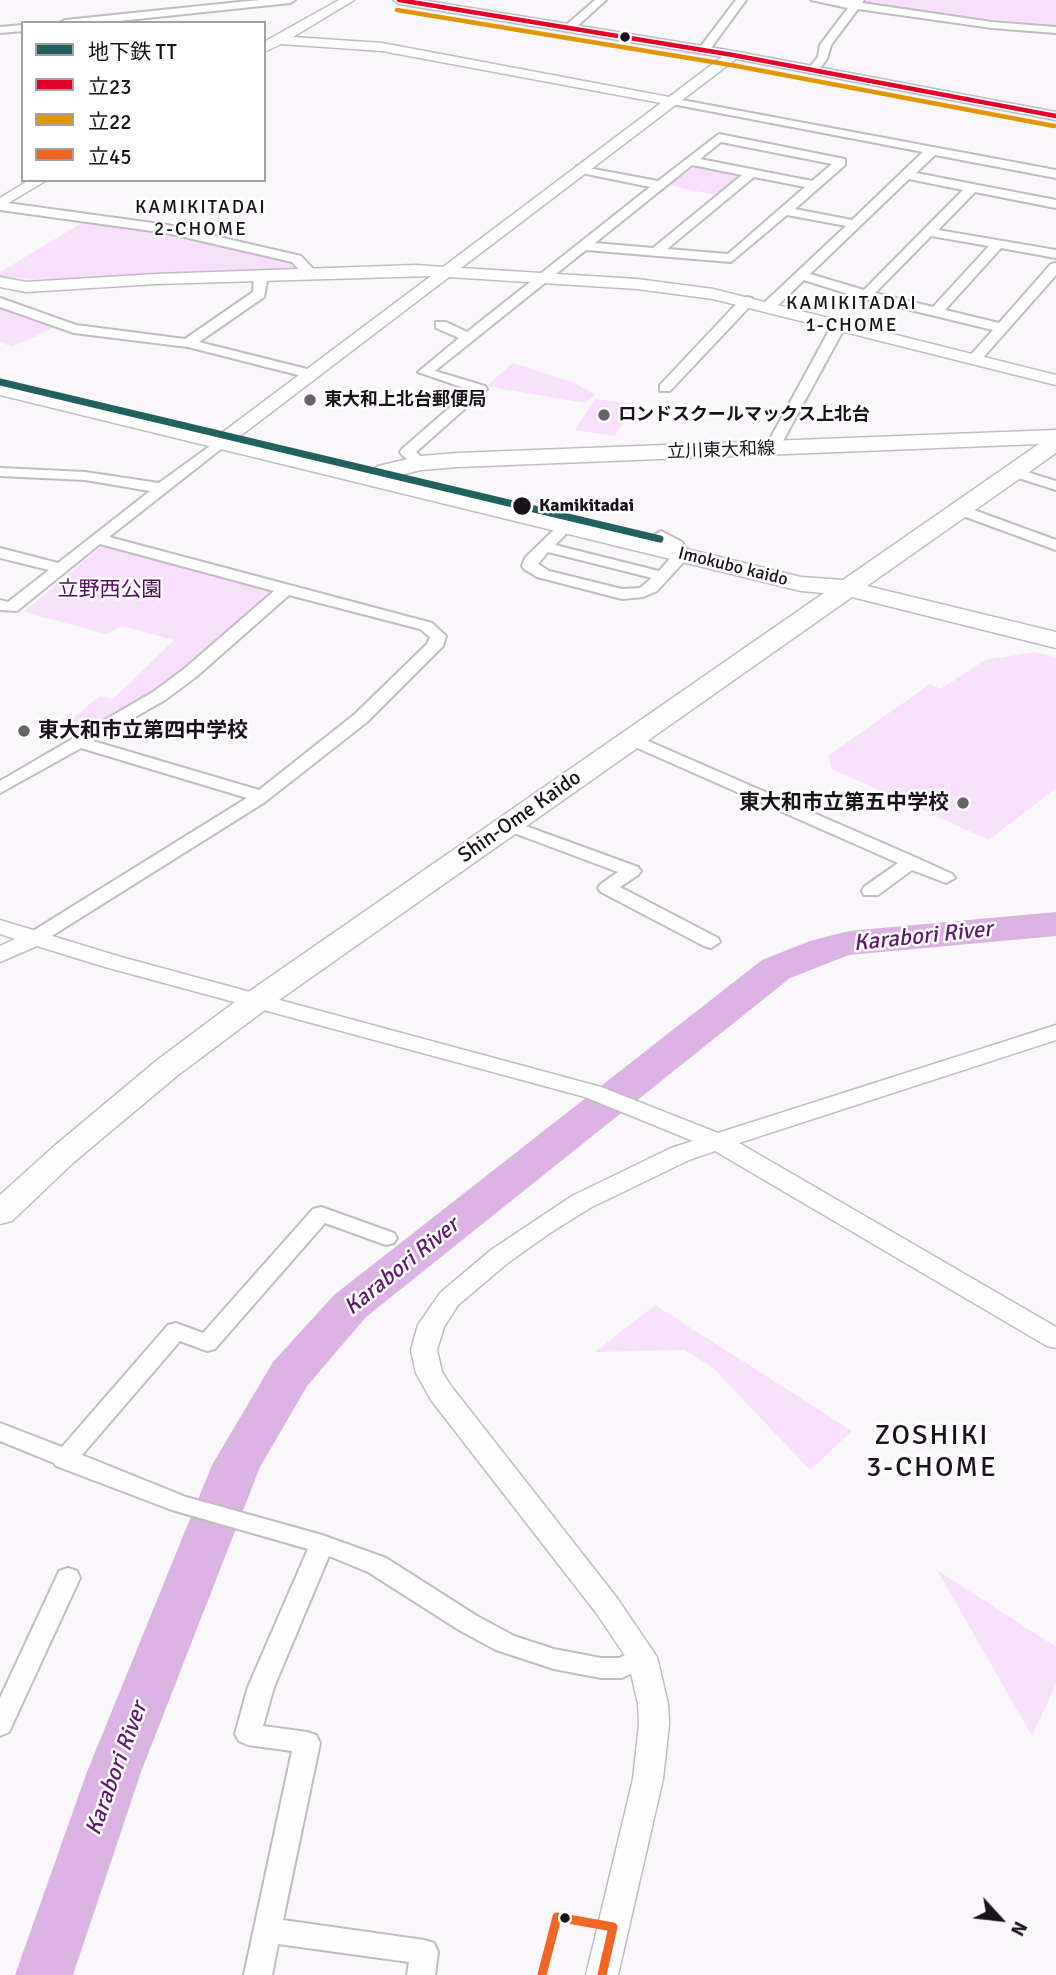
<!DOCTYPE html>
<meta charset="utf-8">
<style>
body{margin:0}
#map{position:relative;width:1056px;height:1975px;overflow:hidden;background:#faf7fb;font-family:Signika,"Noto Sans JP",sans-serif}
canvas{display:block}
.legend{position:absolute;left:21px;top:21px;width:245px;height:161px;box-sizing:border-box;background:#fff;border:2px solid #a3a0a4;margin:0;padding:9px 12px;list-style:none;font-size:21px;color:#1a121b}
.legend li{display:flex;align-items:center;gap:14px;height:35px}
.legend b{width:35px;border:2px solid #a3a0a4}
.north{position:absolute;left:965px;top:1884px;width:70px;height:70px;-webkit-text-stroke:5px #fff;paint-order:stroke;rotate:117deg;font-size:19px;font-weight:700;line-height:28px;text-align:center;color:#1a121b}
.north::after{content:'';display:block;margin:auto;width:24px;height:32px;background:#1a121b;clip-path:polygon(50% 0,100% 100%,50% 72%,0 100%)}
</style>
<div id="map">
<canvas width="1056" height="1975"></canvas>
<ul class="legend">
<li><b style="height:9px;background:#22625e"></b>地下鉄 TT</li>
<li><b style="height:9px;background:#e4002b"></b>立23</li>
<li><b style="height:9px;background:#e19703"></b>立22</li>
<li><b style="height:9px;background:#f26522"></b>立45</li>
</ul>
<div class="north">N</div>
</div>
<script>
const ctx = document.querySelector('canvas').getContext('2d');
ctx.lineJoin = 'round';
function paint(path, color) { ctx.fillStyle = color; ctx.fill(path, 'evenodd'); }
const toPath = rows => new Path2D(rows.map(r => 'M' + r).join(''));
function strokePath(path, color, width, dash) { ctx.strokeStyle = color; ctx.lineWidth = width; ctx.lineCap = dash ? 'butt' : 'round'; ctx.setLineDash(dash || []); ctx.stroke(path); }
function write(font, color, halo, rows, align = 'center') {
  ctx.font = font + ' Signika,"Noto Sans JP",sans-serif'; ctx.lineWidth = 5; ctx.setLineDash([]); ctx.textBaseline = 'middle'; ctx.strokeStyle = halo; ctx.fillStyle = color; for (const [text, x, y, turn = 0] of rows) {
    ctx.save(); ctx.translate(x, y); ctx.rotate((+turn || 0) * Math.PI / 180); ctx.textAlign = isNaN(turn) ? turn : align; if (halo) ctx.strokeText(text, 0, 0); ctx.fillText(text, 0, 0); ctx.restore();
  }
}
paint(toPath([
 [867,0,1056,0,1056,25,927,13,864,3],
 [695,164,745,174,719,196,668,185],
 [85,221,162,232,295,262,297,266,295,268,31,280,0,276,0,272],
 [0,305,56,327,12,347,0,342],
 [513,363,572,382,595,394,585,403,486,386],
 [595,399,634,404,615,436,575,430],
 [102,546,271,591,158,692,92,728,69,721,100,696,113,699,174,640,122,626,106,634,24,612],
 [1035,652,1056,658,1056,788,989,840,832,769,828,756,930,684,941,689,985,660],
 [655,1305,852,1431,810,1470,712,1367,684,1350,595,1352],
 [937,1570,1056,1647,1056,1684,1032,1736]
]), '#f8dffc');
paint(toPath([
 [1056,912,1056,936,849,955,790,978,366,1317,307,1386,260,1467,141,1772,73,1975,15,1975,87,1772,212,1465,273,1362,334,1295,762,960,810,941,849,931,1056,912]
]), '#dbb2e3');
const minor = toPath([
 [259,0,295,0,290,3,99,23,60,23,65,20,259,0],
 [595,0,606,0,573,30,565,30,565,26,595,0],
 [736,0,746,0,708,52,700,52,698,50,736,0],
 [811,0,864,0,862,3,992,22,1056,27,1056,33,992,28,858,9,831,45,827,59,817,72,813,73,807,70,818,57,820,45,848,8,811,0],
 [23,25,23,31,0,33,0,27,23,25],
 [671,98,1056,170,1056,178,935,155,916,173,1056,200,1056,208,975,192,938,230,1056,250,1056,258,1001,248,945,310,999,323,1051,264,1056,263,1056,275,980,361,975,362,968,358,993,330,861,298,804,280,774,309,764,309,764,303,846,226,787,215,731,262,586,250,435,371,485,386,487,389,416,452,428,463,421,467,416,466,402,455,400,452,402,449,470,390,418,372,459,338,436,328,436,322,446,322,467,332,650,187,577,172,577,166,658,181,719,134,845,159,845,165,795,209,852,220,923,152,667,103,667,99,671,98],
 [721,142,832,164,812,181,700,159,721,142],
 [692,165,742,175,653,248,595,243,692,165],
 [754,177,805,187,728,254,667,249,754,177],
 [909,179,963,190,864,290,810,274,909,179],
 [931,236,989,246,933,307,875,293,931,236],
 [0,202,167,225,301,256,317,273,310,277,305,276,292,262,167,233,0,210,0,202],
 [261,271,268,275,264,297,199,342,315,371,315,377,310,378,188,347,74,333,0,307,0,298,76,325,185,339,253,292,254,275,261,271],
 [747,297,752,298,752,304,670,391,660,391,660,385,742,298,747,297],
 [838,323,845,327,778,450,771,454,766,453,764,450,831,327,838,323],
 [221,438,228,442,226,445,109,537,432,623,446,636,443,646,367,722,265,802,42,942,28,942,26,938,28,934,247,798,81,748,0,793,0,781,153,692,184,669,274,591,100,544,17,611,0,610,0,600,8,602,49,570,0,558,0,548,58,563,150,491,85,480,0,476,0,468,85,472,159,483,221,438],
 [289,595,420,629,430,637,427,644,355,714,259,790,93,741,165,700,196,677,289,595],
 [1014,468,1056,481,1056,490,1009,475,1007,472,1009,469,1014,468],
 [960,505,1056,540,1056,550,955,513,952,510,960,505],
 [566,521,574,526,555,545,659,571,674,554,671,548,653,536,661,531,682,542,690,555,657,591,643,597,622,599,537,577,524,569,522,566,525,558,561,523,566,521],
 [548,552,652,578,640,588,622,589,549,571,538,564,548,552],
 [632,734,917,858,952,874,955,878,946,883,912,870,878,895,864,895,862,891,864,887,898,863,626,743,623,739,626,735,632,734],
 [509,820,638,867,641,871,638,875,620,887,718,938,720,942,711,948,704,946,601,892,598,888,601,884,618,872,503,829,500,825,509,820],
 [321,1207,394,1233,397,1238,394,1243,386,1245,325,1223,215,1349,207,1351,180,1341,82,1455,186,1497,322,1535,386,1558,477,1616,514,1636,554,1649,601,1658,619,1658,642,1647,651,1650,655,1657,651,1664,622,1678,601,1678,554,1669,496,1650,459,1630,368,1572,329,1556,274,1687,263,1726,307,1732,316,1735,320,1743,283,1920,424,1940,434,1943,438,1952,435,1975,407,1975,409,1962,278,1944,272,1975,244,1975,292,1751,248,1745,239,1741,235,1734,248,1687,308,1549,172,1510,56,1466,54,1463,0,1441,0,1423,62,1447,168,1325,176,1323,203,1333,313,1209,321,1207],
 [68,1568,77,1571,80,1578,9,1732,0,1736,0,1698,56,1578,59,1571,68,1568]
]);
const tertiary = toPath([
 [339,0,354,0,293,37,382,43,669,97,722,57,399,4,393,0,422,0,733,51,1056,112,1056,120,736,59,461,268,637,279,713,289,1056,375,1056,385,713,299,637,289,449,277,227,446,215,446,212,442,215,438,431,276,156,284,26,292,0,287,0,277,26,282,156,274,416,265,443,267,661,103,382,51,281,44,264,52,264,42,339,0],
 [29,180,47,180,0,208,0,198,29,180],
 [0,920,121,957,601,1087,718,1133,1056,1025,1056,1040,739,1143,1056,1327,1056,1348,1047,1346,715,1151,689,1160,590,1208,550,1233,509,1262,458,1305,444,1327,437,1350,442,1372,451,1386,617,1598,657,1657,668,1704,669,1724,663,1779,618,1975,586,1975,633,1779,639,1724,638,1704,628,1660,597,1614,431,1400,416,1373,411,1350,418,1325,440,1293,491,1250,572,1196,671,1148,693,1141,585,1097,105,967,37,946,0,962,0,946,15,939,0,934,0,920]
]);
const primary = toPath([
 [0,381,371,472,378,466,421,456,458,453,1056,430,1056,453,867,586,1056,632,1056,648,852,597,269,1007,178,1075,74,1162,12,1221,0,1224,0,1195,52,1148,156,1061,247,993,824,593,801,591,0,395,0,381],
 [1039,444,843,580,801,577,393,477,421,470,458,467,1039,444]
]);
strokePath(minor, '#c1bcc2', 4);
strokePath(tertiary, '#c1bcc2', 3);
strokePath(primary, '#c1bcc2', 3);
paint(minor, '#fefefe');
paint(tertiary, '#fefefe');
paint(primary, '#fefefe');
strokePath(toPath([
 [399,0,733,55,1056,116]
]), '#e4002b', 4.5);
strokePath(toPath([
 [397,10,731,65,1054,126]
]), '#e19703', 4.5);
strokePath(toPath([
 [542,1975,557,1917,613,1927,602,1975]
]), '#f26522', 9);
strokePath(toPath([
 [0,382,660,539]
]), '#22625e', 7);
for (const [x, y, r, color] of [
 [625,37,6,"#1a121b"],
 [310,400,7,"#686269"],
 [604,415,7,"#686269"],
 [522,506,10,"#1a121b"],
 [24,731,7,"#686269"],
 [963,803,7,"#686269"],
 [565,1918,6,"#1a121b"]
]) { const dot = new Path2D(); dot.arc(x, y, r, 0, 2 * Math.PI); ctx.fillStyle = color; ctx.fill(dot); strokePath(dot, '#fff', 2.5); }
write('bold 18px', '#1a121b', '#fff', [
 ["東大和上北台郵便局",324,400],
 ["ロンドスクールマックス上北台",618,415]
], 'left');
write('18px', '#1a121b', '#fff', [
 ["立川東大和線",721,451,-2],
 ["Imokubo kaido",733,567,14]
]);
write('bold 18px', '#1a121b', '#fff', [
 ["Kamikitadai",539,506]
], 'left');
ctx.letterSpacing = '2px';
write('19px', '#1a121b', '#fff', [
 ["KAMIKITADAI",201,208],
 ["2-CHOME",201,230],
 ["KAMIKITADAI",852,304],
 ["1-CHOME",852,326]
]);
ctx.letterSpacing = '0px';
write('21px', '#550b61', '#fff', [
 ["立野西公園",110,590]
]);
write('bold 21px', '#1a121b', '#fff', [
 ["東大和市立第四中学校",38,731],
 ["東大和市立第五中学校",949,803,"right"]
], 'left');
write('21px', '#1a121b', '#fff', [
 ["Shin-Ome Kaido",520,817,-35]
]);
write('italic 23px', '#5f186c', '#fff', [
 ["Karabori River",923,937,-6],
 ["Karabori River",402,1267,-39],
 ["Karabori River",117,1769,-70]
]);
ctx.letterSpacing = '2px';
write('28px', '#1a121b', '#fff', [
 ["ZOSHIKI",932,1437],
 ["3-CHOME",932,1469]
]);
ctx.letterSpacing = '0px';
</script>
